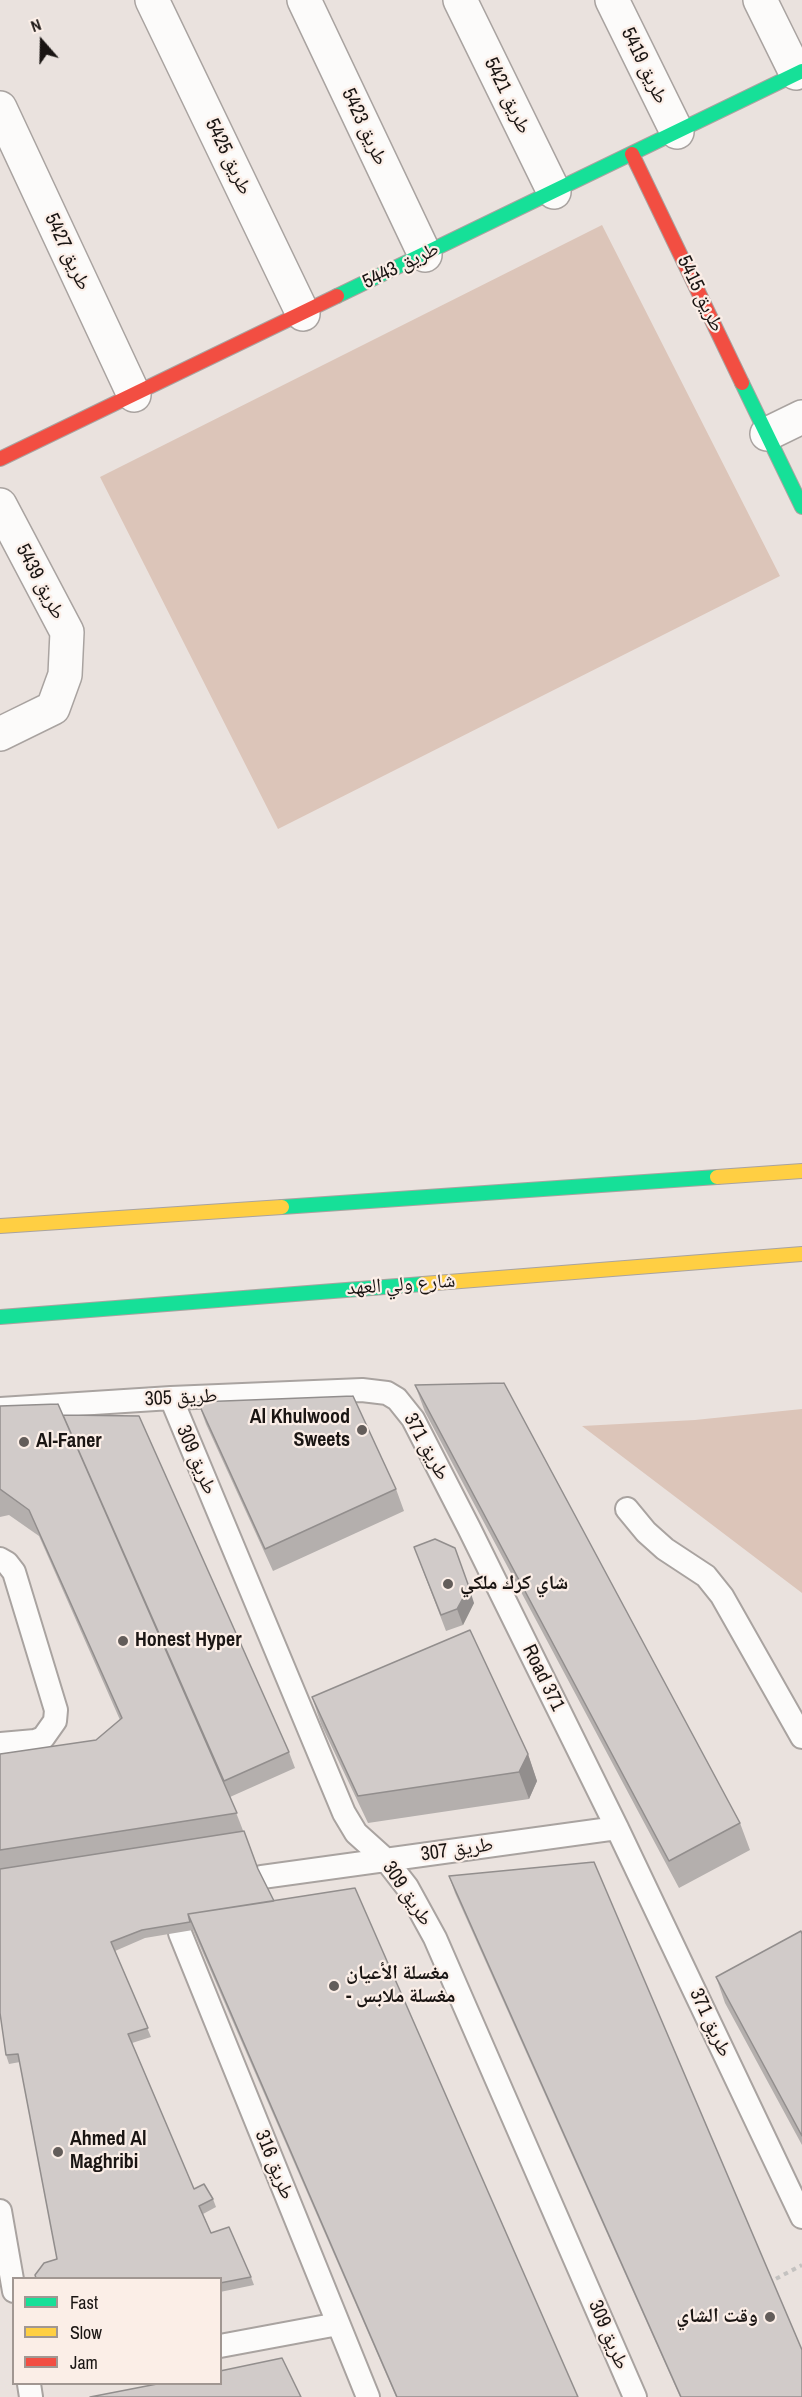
<!DOCTYPE html>
<meta charset="utf-8">
<style>
body{margin:0}
#map{position:relative;width:802px;height:2397px;overflow:hidden;background:#eae2de;font-family:"Archivo Narrow",sans-serif}
canvas{display:block}
.legend{position:absolute;left:12px;top:2277px;width:210px;height:108px;box-sizing:border-box;background:#fbeee7;border:2px solid #a19792;margin:0;padding:8px 10px;list-style:none;font-size:18px;color:#1a1513}
.legend li{display:flex;align-items:center;gap:12px;height:30px}
.legend b{width:30px;border:2px solid #a19792}
.north{position:absolute;left:12px;top:12px;width:60px;height:60px;-webkit-text-stroke:4px #fbeee7;paint-order:stroke;rotate:340deg;font-size:16px;font-weight:700;line-height:24px;text-align:center;color:#1a1513}
.north::after{content:'';display:block;margin:auto;width:21px;height:27px;background:#1a1513;clip-path:polygon(50% 0,100% 100%,50% 72%,0 100%)}
</style>
<div id="map">
<canvas width="802" height="2397"></canvas>
<ul class="legend">
<li><b style="height:8px;background:#16e098"></b>Fast</li>
<li><b style="height:8px;background:#ffcf43"></b>Slow</li>
<li><b style="height:8px;background:#f24e42"></b>Jam</li>
</ul>
<div class="north">N</div>
</div>
<script>
const ctx = document.querySelector('canvas').getContext('2d');
ctx.lineJoin = 'round';
function paint(path, color) { ctx.fillStyle = color; ctx.fill(path, 'evenodd'); }
const toPath = rows => new Path2D(rows.map(r => 'M' + r).join(''));
function strokePath(path, color, width, dash) { ctx.strokeStyle = color; ctx.lineWidth = width; ctx.lineCap = dash ? 'butt' : 'round'; ctx.setLineDash(dash || []); ctx.stroke(path); }
function write(font, color, halo, rows, align = 'center') {
  ctx.font = font + ' "Archivo Narrow","Noto Naskh Arabic",sans-serif'; ctx.lineWidth = 4.5; ctx.setLineDash([]); ctx.textBaseline = 'middle'; ctx.strokeStyle = halo; ctx.fillStyle = color; for (const [text, x, y, turn = 0] of rows) {
    ctx.save(); ctx.translate(x, y); ctx.rotate((+turn || 0) * Math.PI / 180); ctx.textAlign = isNaN(turn) ? turn : align; if (halo) ctx.strokeText(text, 0, 0); ctx.fillText(text, 0, 0); ctx.restore();
  }
}
paint(toPath([
 [602,225,780,576,278,829,100,477],
 [802,1409,802,1593,582,1426,695,1420]
]), '#dcc5b9');
const lane = toPath([
 [171,1398,344,1813,356,1833,386,1860,407,1887,435,1938,635,2397],
 [0,1409,171,1398,362,1390,387,1393,397,1399,413,1419,469,1528,617,1828,802,2217],
 [627,1509,646,1532,665,1549,706,1576,722,1596,802,1737],
 [0,1559,7,1563,14,1572,56,1710,55,1721,43,1738,35,1741,0,1744],
 [262,1877,617,1828],
 [180,1933,368,2397],
 [0,2211,14,2291],
 [220,2346,338,2324],
 [29,2384,31,2397]
]);
const street = toPath([
 [152,0,303,314],
 [304,0,425,255],
 [460,0,554,192],
 [612,0,677,132],
 [760,0,796,73],
 [0,108,134,395],
 [767,434,802,417],
 [0,505,67,632,65,675,53,708,0,734]
]);
const fast = toPath([
 [337,296,802,71],
 [742,383,802,507],
 [282,1207,717,1177],
 [0,1317,423,1284]
]);
const slow = toPath([
 [717,1177,802,1171],
 [0,1226,282,1207],
 [423,1284,802,1254]
]);
const jam = toPath([
 [632,154,742,383],
 [0,459,337,296]
]);
strokePath(lane, '#a9a3a0', 26);
strokePath(street, '#a9a3a0', 36);
strokePath(fast, '#a9a3a0', 16);
strokePath(slow, '#a9a3a0', 16);
strokePath(jam, '#a9a3a0', 16);
strokePath(toPath([
 [768,2283,802,2265]
]), '#c4c2c0', 4, [4.5, 4.5]);
strokePath(lane, '#fcfbfa', 22);
strokePath(street, '#fcfbfa', 33);
strokePath(fast, '#16e098', 14);
strokePath(slow, '#ffcf43', 14);
strokePath(jam, '#f24e42', 14);
paint(toPath([
 [415,1385,740,1823,750,1850,679,1888,425,1412],
 [198,1402,396,1489,404,1511,273,1571,206,1424],
 [0,1406,63,1415,289,1752,295,1768,230,1797,258,1869,274,1901,578,2397,396,2397,193,1930,145,1938,115,1951,151,2037,132,2043,194,2189,213,2199,216,2207,203,2214,211,2233,251,2277,254,2285,220,2292,220,2278,57,2259,20,2062,9,2064,6,2055,0,2013,0,1754,96,1740,120,1720,39,1536,9,1515,0,1517],
 [420,1563,474,1603,463,1625,446,1631],
 [312,1697,528,1754,537,1781,529,1799,368,1823,321,1724],
 [449,1876,802,2397,680,2397,455,1893],
 [802,1934,802,2145,725,2003,716,1977]
]), '#b4afad');
paint(toPath([
 [469,1587,474,1603,463,1625,457,1609],
 [528,1754,537,1781,529,1799,519,1772]
]), '#928e8d');
const building = toPath([
 [504,1383,740,1823,669,1861,415,1385,504,1383],
 [353,1396,396,1489,265,1549,198,1402,353,1396],
 [58,1404,237,1813,0,1850,0,1754,96,1740,122,1718,29,1510,0,1489,0,1406,58,1404],
 [63,1415,139,1416,289,1752,224,1781,63,1415],
 [435,1539,455,1548,469,1587,457,1609,441,1615,414,1547,435,1539],
 [470,1630,528,1754,519,1772,358,1796,312,1697,470,1630],
 [244,1831,258,1869,274,1901,188,1914,190,1922,142,1930,111,1942,148,2028,128,2034,194,2189,204,2184,213,2199,199,2206,211,2233,229,2227,251,2277,220,2283,220,2278,36,2278,35,2275,44,2263,57,2259,18,2054,6,2055,0,2013,0,1869,244,1831],
 [594,1862,802,2350,802,2397,681,2397,449,1876,594,1862],
 [355,1888,578,2397,397,2397,188,1914,355,1888],
 [801,1931,802,1934,802,2136,716,1977,801,1931],
 [282,2358,301,2397,90,2397,157,2384,220,2384,220,2371,282,2358]
]);
paint(building, '#d1cbc9');
strokePath(building, '#928e8d', 1.5);
for (const [x, y, r, color] of [
 [362,1430,6,"#635d5a"],
 [24,1442,6,"#635d5a"],
 [448,1584,6,"#635d5a"],
 [123,1641,6,"#635d5a"],
 [334,1986,6,"#635d5a"],
 [58,2152,6,"#635d5a"],
 [770,2317,6,"#635d5a"]
]) { const dot = new Path2D(); dot.arc(x, y, r, 0, 2 * Math.PI); ctx.fillStyle = color; ctx.fill(dot); strokePath(dot, '#fbeee7', 2); }
write('20px', '#1a1513', '#fbeee7', [
 ["طريق 5419",644,66,64],
 ["طريق 5421",507,96,64],
 ["طريق 5423",364,127,65],
 ["طريق 5425",228,157,64],
 ["طريق 5427",67,252,65],
 ["طريق 5443",401,266,-26],
 ["طريق 5415",700,294,64],
 ["طريق 5439",40,582,62],
 ["شارع ولي العهد",401,1285,-4],
 ["طريق 305",181,1398,-3],
 ["طريق 371",426,1447,61],
 ["طريق 309",196,1460,67],
 ["Road 371",543,1678,64],
 ["طريق 307",457,1850,-8],
 ["طريق 309",407,1894,56],
 ["طريق 371",710,2023,65],
 ["طريق 316",274,2165,68],
 ["طريق 309",608,2335,67]
]);
write('bold 20px', '#1a1513', '#fbeee7', [
 ["Al Khulwood",350,1418,"right"],
 ["Sweets",350,1441,"right"],
 ["Al-Faner",36,1442],
 ["شاي كرك ملكي",460,1584],
 ["Honest Hyper",135,1641],
 ["مغسلة الأعيان",346,1974],
 ["- مغسلة ملابس",346,1997],
 ["Ahmed Al",70,2140],
 ["Maghribi",70,2163],
 ["وقت الشاي",758,2317,"right"]
], 'left');
</script>
